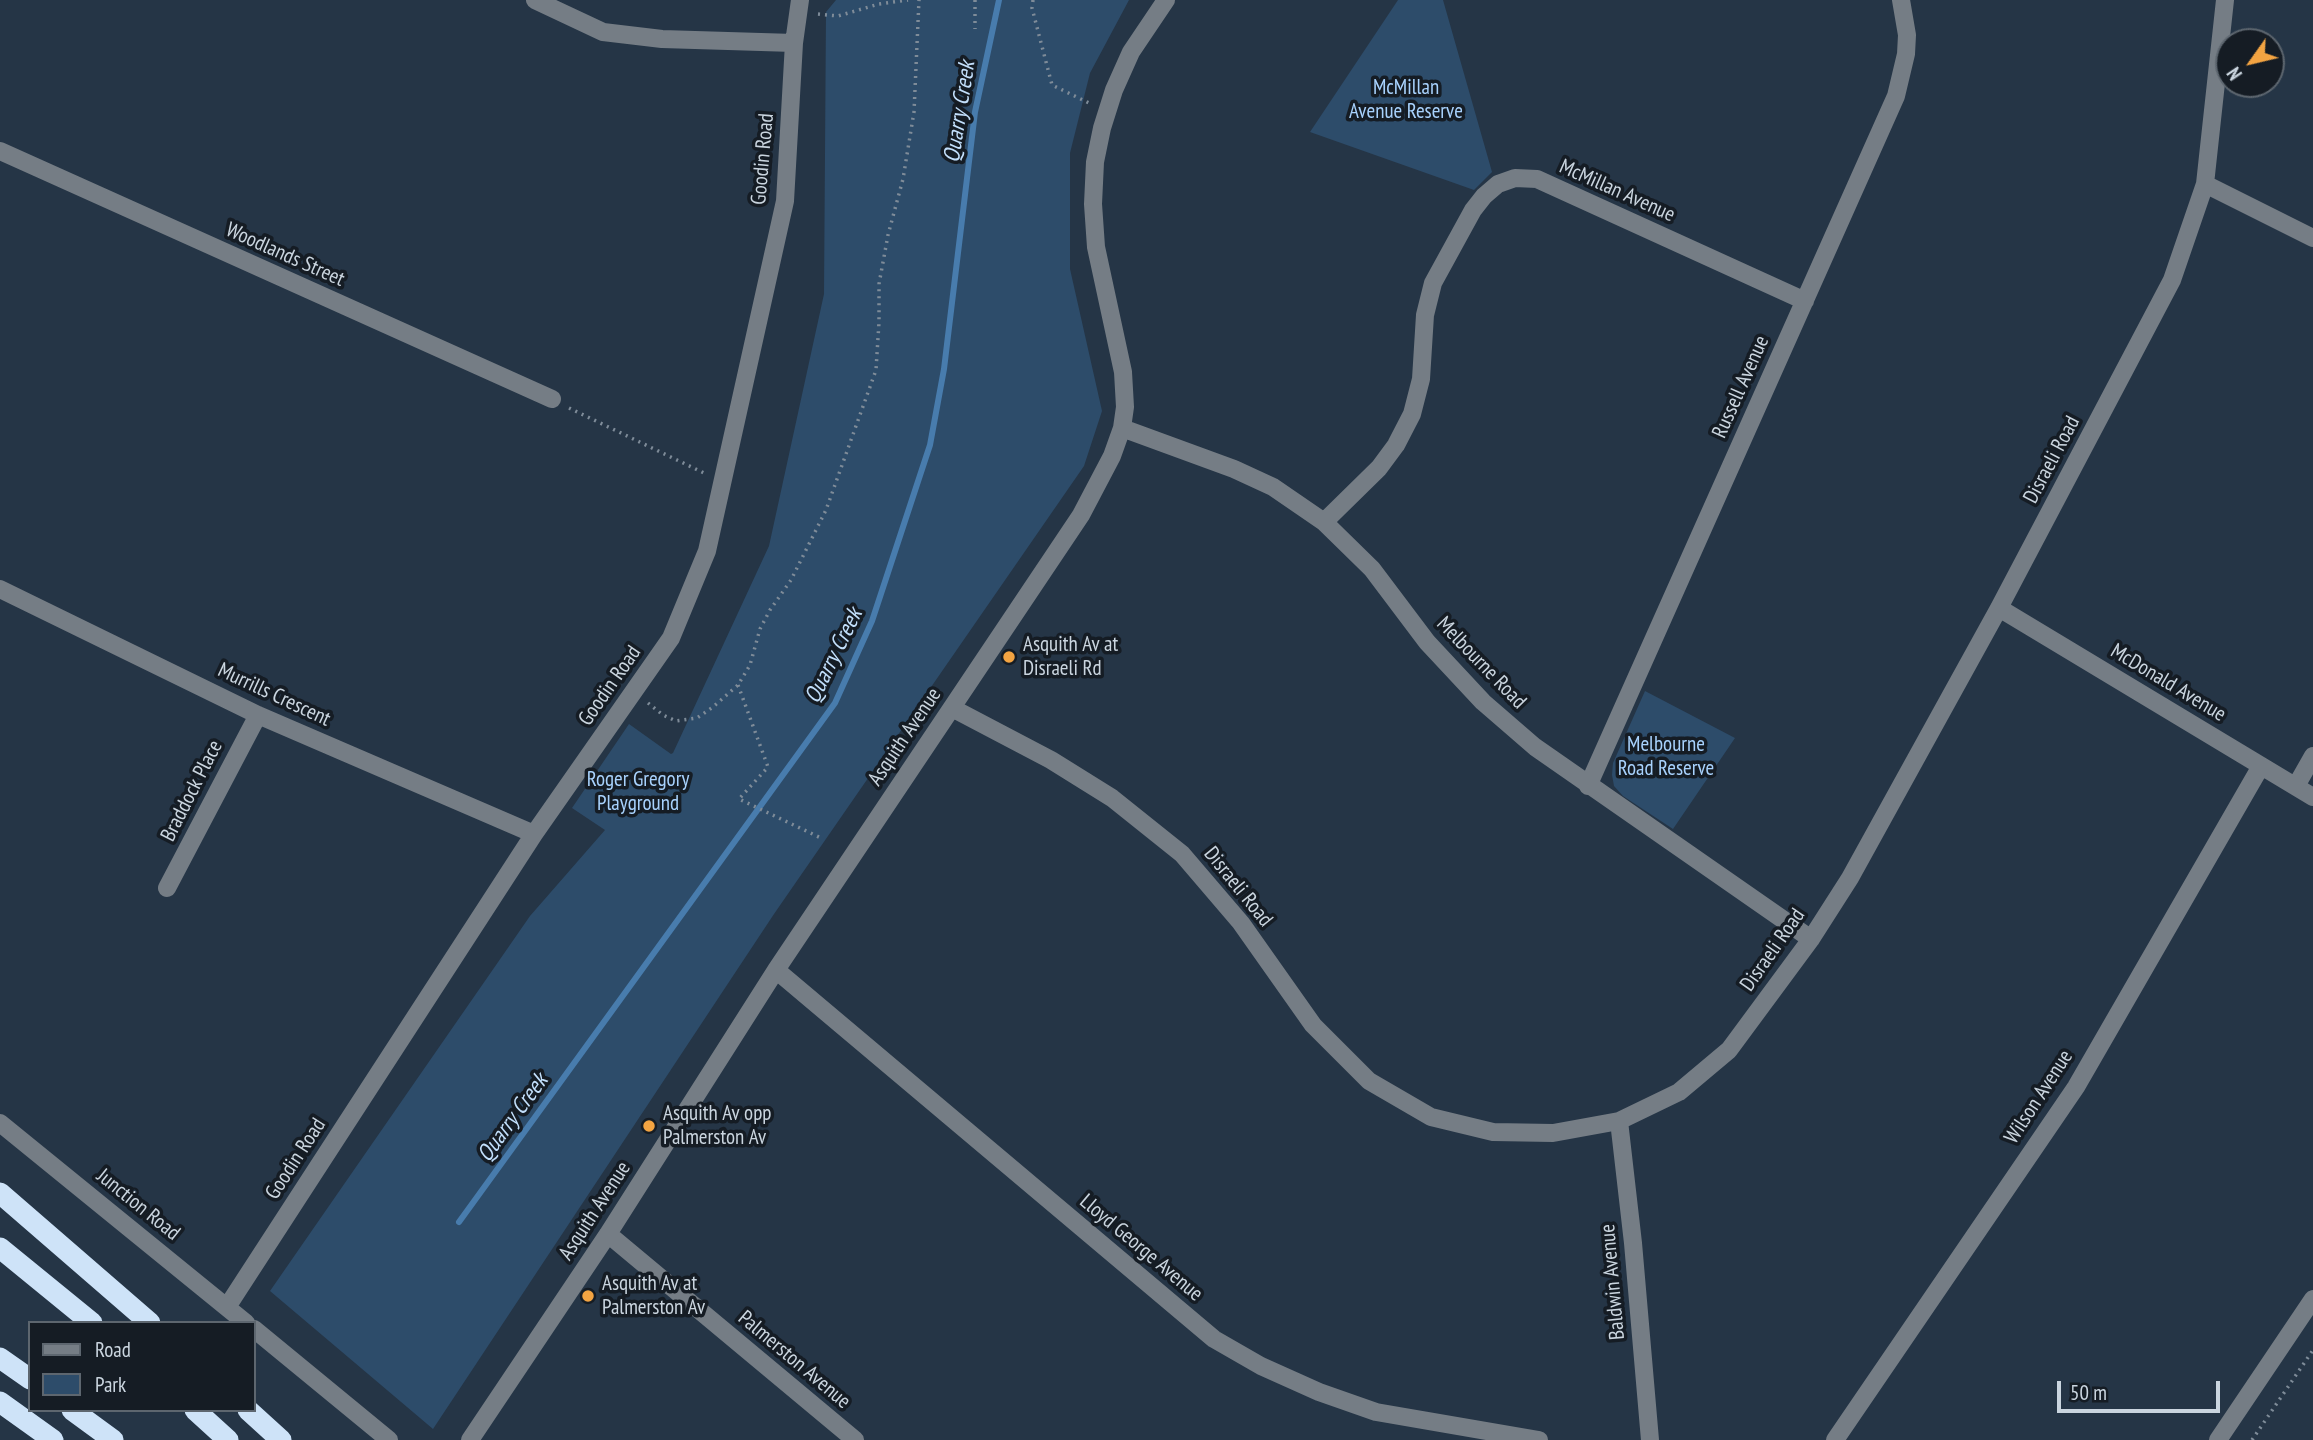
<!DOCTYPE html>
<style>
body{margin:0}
#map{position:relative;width:2313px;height:1440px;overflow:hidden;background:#253546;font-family:"PT Sans Narrow",sans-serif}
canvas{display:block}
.legend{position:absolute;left:28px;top:1321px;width:228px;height:91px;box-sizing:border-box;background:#151c24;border:2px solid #5d666f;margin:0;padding:9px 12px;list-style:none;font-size:21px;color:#cad5df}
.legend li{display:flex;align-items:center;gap:14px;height:35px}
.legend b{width:35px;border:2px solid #5d666f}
.north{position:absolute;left:2215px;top:28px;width:70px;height:70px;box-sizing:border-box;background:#151c24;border:2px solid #5d666f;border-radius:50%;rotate:236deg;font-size:19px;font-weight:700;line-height:28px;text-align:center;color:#cad5df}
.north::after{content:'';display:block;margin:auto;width:24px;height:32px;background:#f3a442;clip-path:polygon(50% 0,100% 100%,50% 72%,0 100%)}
.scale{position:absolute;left:2057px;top:1381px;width:163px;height:32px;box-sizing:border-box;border:4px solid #cad5df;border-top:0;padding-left:9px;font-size:21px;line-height:24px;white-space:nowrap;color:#cad5df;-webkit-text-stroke:5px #151c24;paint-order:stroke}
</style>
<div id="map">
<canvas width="2313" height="1440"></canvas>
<ul class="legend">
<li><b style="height:9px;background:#757d85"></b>Road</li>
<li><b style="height:19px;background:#2d4c6a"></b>Park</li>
</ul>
<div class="north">N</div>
<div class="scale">50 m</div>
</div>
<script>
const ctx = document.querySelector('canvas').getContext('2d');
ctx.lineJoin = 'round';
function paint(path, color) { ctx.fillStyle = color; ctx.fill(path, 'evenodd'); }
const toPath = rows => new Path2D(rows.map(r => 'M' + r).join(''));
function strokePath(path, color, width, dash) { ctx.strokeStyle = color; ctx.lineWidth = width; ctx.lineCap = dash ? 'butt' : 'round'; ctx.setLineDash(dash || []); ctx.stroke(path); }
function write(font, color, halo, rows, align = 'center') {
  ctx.font = font + ' "PT Sans Narrow",sans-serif'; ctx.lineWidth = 7; ctx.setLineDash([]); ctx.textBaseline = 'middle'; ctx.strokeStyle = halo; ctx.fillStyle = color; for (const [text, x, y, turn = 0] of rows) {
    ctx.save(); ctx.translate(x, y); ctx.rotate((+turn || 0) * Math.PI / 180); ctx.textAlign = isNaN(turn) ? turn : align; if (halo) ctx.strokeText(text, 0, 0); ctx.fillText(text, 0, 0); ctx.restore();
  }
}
paint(toPath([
 [836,0,1129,0,1090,73,1070,153,1070,269,1102,411,1084,466,774,914,433,1429,270,1291,530,916,605,830,572,808,629,724,671,754,673,753,769,546,824,294,826,12],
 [1398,0,1443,0,1492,172,1474,190,1310,132],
 [1645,691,1735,738,1673,829,1623,796,1614,786,1612,775,1613,763]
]), '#2d4c6a');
strokePath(toPath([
 [459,1222,835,703,872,621,930,445,944,369,975,112,999,0]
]), '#487cad', 6);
strokePath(toPath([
 [975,0,975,29],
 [1033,0,1032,8,1052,85,1089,103],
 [818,14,838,16,879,4,908,0],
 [569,408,704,473],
 [738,685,768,767,739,799,823,839],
 [648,703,663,715,676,721,697,718,713,707,738,685,750,665,760,629,770,610,791,580,826,510,876,370,879,322,879,284,888,235,903,179,914,112,919,0],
 [2252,1440,2313,1350]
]), '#7f8c99', 3.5, [2, 5]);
strokePath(toPath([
 [535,0,603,32,662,39,794,43],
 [0,151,552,399],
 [2205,184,2313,238],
 [1122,428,1234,469,1273,487,1324,522,1372,569,1427,642,1483,702,1535,747,1811,939],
 [1324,522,1379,468,1396,445,1412,414,1421,379,1425,315,1433,283,1473,210,1484,196,1498,184,1515,178,1537,179,1805,301],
 [0,589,258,715,534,834],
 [1999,608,2313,797],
 [952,708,1051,760,1112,798,1182,854,1241,923,1313,1025,1369,1081,1431,1117,1493,1132,1553,1133,1619,1121,1679,1092,1729,1050,1811,939,1850,878,1999,608,2172,280,2205,184,2225,0],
 [1588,786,1896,96,1906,54,1907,35,1901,0],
 [2296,786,2313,756],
 [167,888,258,715],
 [776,970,1214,1339,1261,1366,1319,1392,1376,1412,1539,1440],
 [1619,1121,1633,1243,1650,1440],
 [0,1123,246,1323],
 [608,1234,855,1440],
 [227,1307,534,834,671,638,707,551,785,201,794,43,800,0],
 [254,1329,389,1440],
 [470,1440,608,1234,776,970,1081,515,1112,456,1122,428,1125,407,1123,372,1096,247,1093,204,1095,162,1102,128,1114,90,1131,52,1166,0],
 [1835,1440,2076,1087,2261,766],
 [2218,1440,2313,1299]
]), '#757d85', 18);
strokePath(toPath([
 [0,1193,150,1323],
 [0,1248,92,1323],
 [0,1358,30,1379],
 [0,1402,53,1440],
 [72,1410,113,1440],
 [195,1410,228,1440],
 [248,1410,281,1440]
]), '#cee3f8', 21);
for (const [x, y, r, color] of [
 [1009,657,7,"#f3a442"],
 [649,1126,7,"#f3a442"],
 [588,1296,7,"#f3a442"]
]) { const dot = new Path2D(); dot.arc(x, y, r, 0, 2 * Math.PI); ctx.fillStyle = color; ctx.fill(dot); strokePath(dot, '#151c24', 2.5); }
write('21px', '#a8d2fd', '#151c24', [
 ["McMillan",1406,88],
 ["Avenue Reserve",1406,112],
 ["Melbourne",1666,745],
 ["Road Reserve",1666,769],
 ["Roger Gregory",638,780],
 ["Playground",638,804]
]);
write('21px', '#cad5df', '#151c24', [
 ["Goodin Road",763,159,-85],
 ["McMillan Avenue",1617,191,24],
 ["Woodlands Street",285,255,24],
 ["Russell Avenue",1741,387,-66],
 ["Disraeli Road",2052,460,-62],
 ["Melbourne Road",1481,663,46],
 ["McDonald Avenue",2168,683,31],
 ["Goodin Road",610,686,-55],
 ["Murrills Crescent",274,695,25],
 ["Asquith Avenue",905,737,-56],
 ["Braddock Place",192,791,-63],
 ["Disraeli Road",1238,887,51],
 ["Disraeli Road",1773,950,-55],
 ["Wilson Avenue",2039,1097,-57],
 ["Goodin Road",296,1159,-57],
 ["Junction Road",138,1205,39],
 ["Asquith Avenue",595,1211,-57],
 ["Lloyd George Avenue",1141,1248,40],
 ["Baldwin Avenue",1613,1282,-95],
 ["Palmerston Avenue",794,1360,40]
]);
write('21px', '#cad5df', '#151c24', [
 ["Asquith Av at",1023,645],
 ["Disraeli Rd",1023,669],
 ["Asquith Av opp",663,1114],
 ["Palmerston Av",663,1138],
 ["Asquith Av at",602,1284],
 ["Palmerston Av",602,1308]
], 'left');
write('italic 23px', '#c2dffb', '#151c24', [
 ["Quarry Creek",960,112,-81],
 ["Quarry Creek",834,656,-64],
 ["Quarry Creek",513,1118,-54]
]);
</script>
